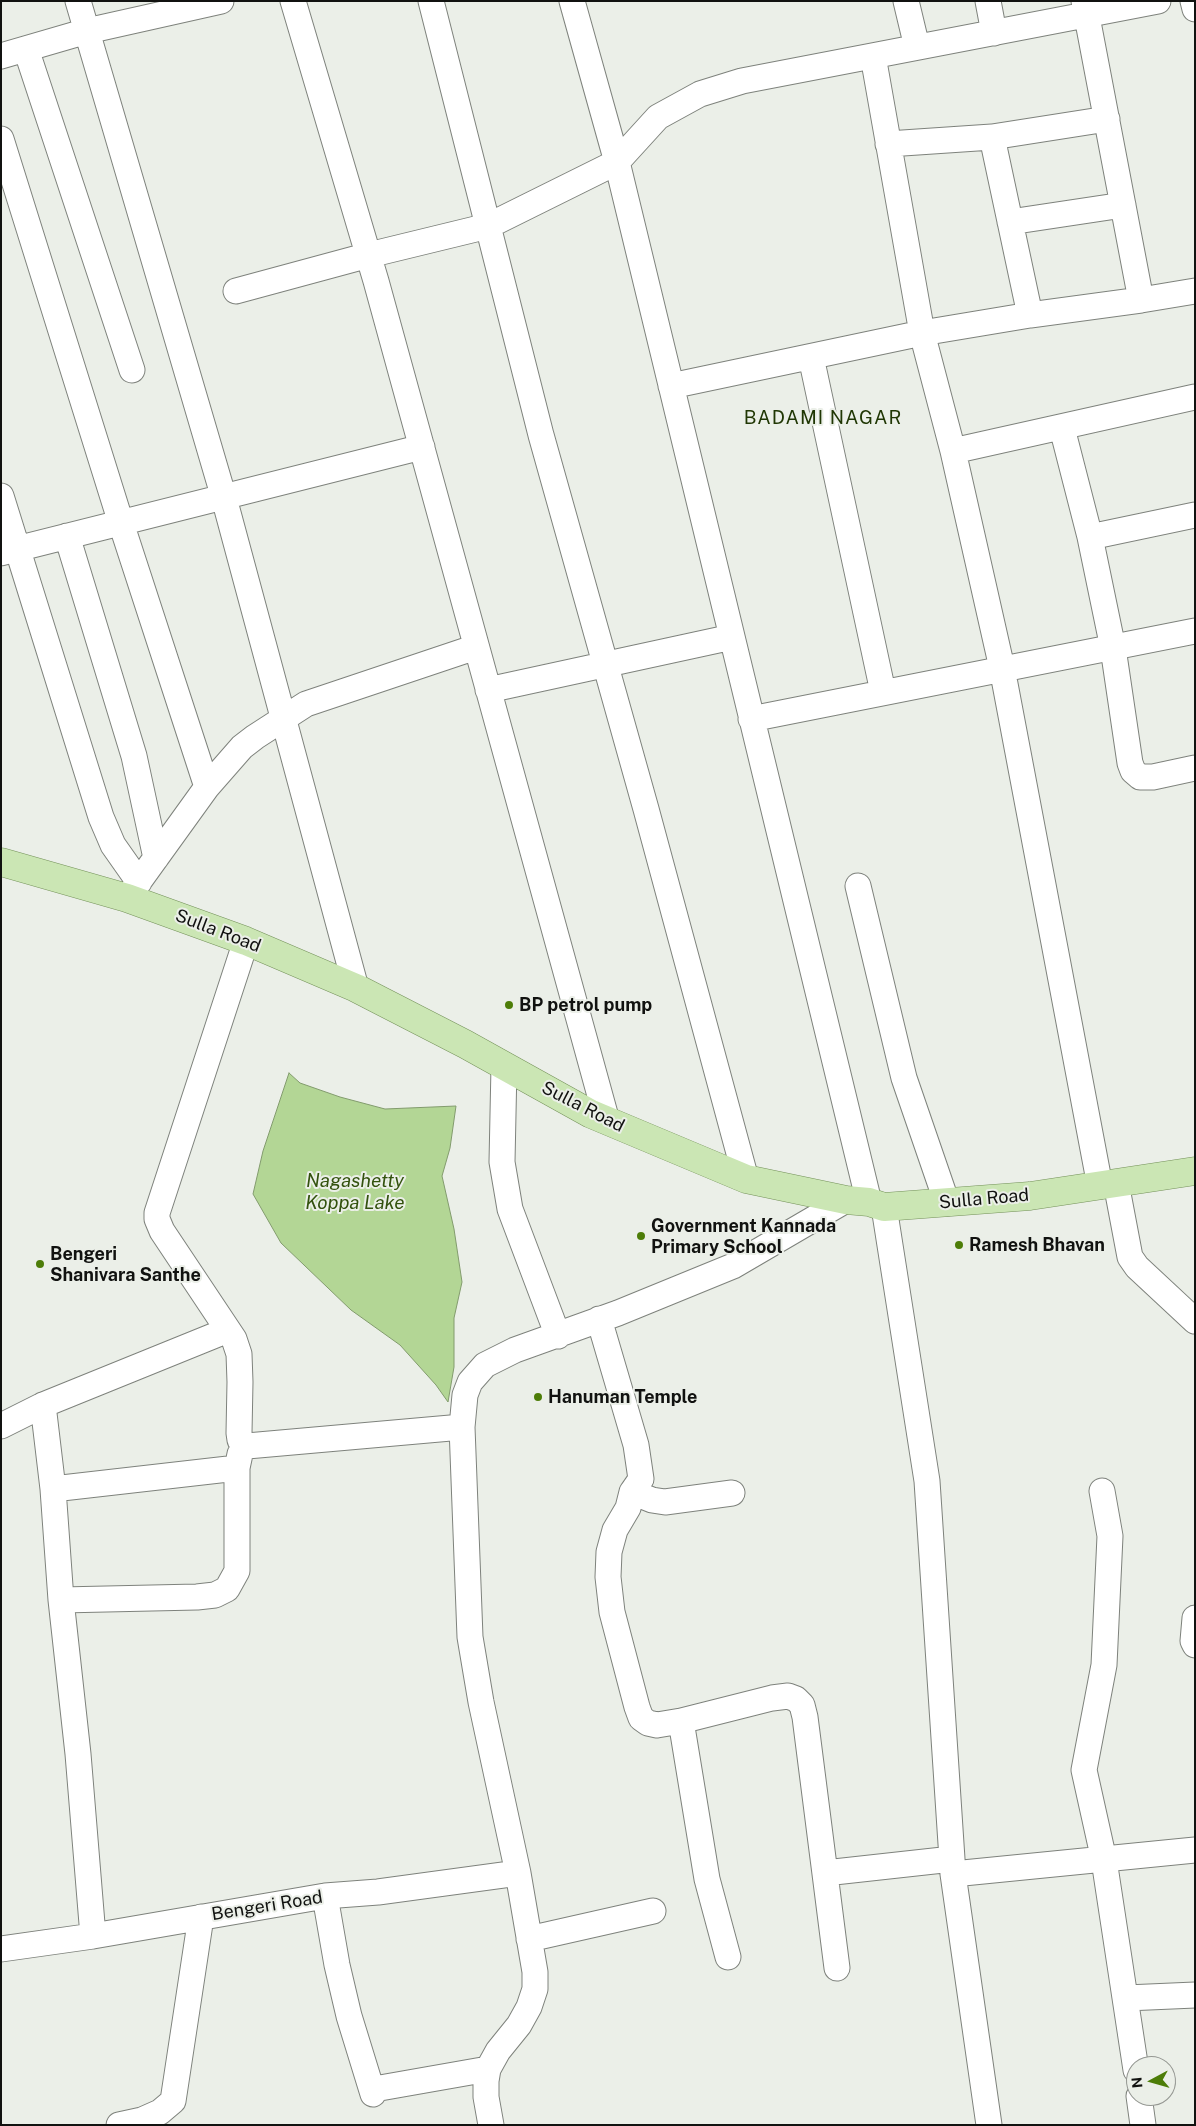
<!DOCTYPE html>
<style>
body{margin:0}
#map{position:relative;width:1196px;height:2126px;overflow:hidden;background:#ebefe8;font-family:"Public Sans",sans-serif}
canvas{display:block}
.frame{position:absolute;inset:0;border:2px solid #111210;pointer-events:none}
.north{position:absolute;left:1126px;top:2056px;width:50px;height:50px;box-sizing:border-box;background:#ebefe8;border:1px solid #949792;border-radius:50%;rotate:264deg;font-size:14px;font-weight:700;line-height:20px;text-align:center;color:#111210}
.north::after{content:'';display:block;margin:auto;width:18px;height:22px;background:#4d7d08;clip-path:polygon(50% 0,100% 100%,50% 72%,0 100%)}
</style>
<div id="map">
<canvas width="1196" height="2126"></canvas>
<div class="frame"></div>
<div class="north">N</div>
</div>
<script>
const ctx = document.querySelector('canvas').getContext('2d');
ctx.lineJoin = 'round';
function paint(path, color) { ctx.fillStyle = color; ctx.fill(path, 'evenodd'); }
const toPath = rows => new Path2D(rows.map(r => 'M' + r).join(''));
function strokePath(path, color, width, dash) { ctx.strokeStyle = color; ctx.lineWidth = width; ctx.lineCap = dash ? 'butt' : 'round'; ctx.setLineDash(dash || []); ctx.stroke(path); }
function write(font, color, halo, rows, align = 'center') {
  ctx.font = font + ' "Public Sans",sans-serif'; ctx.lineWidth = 4; ctx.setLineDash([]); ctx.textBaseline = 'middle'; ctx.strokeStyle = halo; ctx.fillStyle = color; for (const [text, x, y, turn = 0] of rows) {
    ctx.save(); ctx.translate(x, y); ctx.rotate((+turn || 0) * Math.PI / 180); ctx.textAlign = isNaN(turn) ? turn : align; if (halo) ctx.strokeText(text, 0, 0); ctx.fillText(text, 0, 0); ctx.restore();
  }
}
const water = toPath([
 [289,1073,300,1083,340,1097,385,1109,456,1106,450,1148,442,1176,454,1229,462,1282,454,1318,454,1367,448,1402,436,1385,400,1345,351,1310,281,1243,253,1194,263,1151,289,1073]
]);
paint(water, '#b3d695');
strokePath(water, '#829b6d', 1);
const minor = toPath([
 [78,1,224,498,356,988],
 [293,1,376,281,607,1121],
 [431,1,541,435,646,809,746,1179],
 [572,1,617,162,869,1202],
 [906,1,917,47],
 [988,1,994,33],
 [1084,1,1141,300,1195,291],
 [1193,1,1195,9],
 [26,49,132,370],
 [1,56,87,31,221,1],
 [873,56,922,333,953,451,1002,668,1100,1186],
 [1107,119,992,137,1030,315,1141,300],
 [1,139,121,523,207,787],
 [888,144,992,137],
 [1010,222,1123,205],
 [236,291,369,255,488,226,617,162,658,117,700,94,742,81,1158,1],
 [811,357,883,692],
 [671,386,922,333,1030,315],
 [1062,428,1090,537,1113,648,1130,763,1133,771,1140,777,1153,777,1195,768],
 [953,451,1195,397],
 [1,496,101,817,113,845,139,882],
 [67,536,134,756,156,858],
 [1090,537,1195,515],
 [1,553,422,447],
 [488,690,732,637],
 [751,719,1195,631],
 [858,886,904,1078,947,1203],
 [127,898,207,787,242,747,255,737,306,704,476,647],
 [504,1066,502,1162,510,1209,558,1336],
 [1116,1183,1130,1257,1137,1267,1195,1321],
 [884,1207,927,1481,953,1874,989,2125],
 [599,1319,636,1445,641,1479,632,1492,652,1500,665,1502,732,1493],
 [228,1330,162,1231,157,1219,157,1213,246,941],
 [43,1405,53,1489,61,1600,78,1754,93,1936],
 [1,1426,43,1405,228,1330,234,1339,239,1354,240,1382,239,1433,240,1440,247,1446,462,1427],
 [53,1489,237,1468,240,1454],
 [1102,1491,1110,1536,1104,1665,1084,1770,1104,1860,1136,2070],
 [632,1492,628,1508,615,1530,609,1552,608,1577,612,1612,637,1707,641,1718,648,1723,657,1725,681,1721,772,1698,788,1696,796,1699,802,1705,805,1717,837,1968],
 [61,1600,197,1597,215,1595,227,1589,237,1571,237,1468],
 [1195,1618,1193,1641,1195,1645],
 [681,1721,707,1879,728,1957],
 [825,1873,952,1859],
 [953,1874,1195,1850],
 [325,1896,337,1965,349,2016,373,2094],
 [529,1939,653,1911],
 [1,1949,93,1936,325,1896,378,1892,518,1873],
 [1126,1998,1195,1995],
 [380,2088,488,2069],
 [1139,2096,1143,2125],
 [119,2125,142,2120,160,2112,173,2101,201,1917],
 [491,2125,486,2097,486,2081,488,2069,498,2051,519,2025,529,2007,535,1989,535,1972,518,1873,481,1702,470,1637,462,1427,465,1395,470,1382,485,1365,515,1350,618,1313,733,1266,846,1200]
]);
const major = toPath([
 [1,862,127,898,246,941,356,988,465,1044,591,1114,746,1179,846,1200,869,1202,884,1207,1030,1196,1195,1171]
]);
strokePath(minor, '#7e827c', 27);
strokePath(major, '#74915a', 29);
strokePath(minor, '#fff', 25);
strokePath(major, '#cbe6b4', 28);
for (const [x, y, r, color] of [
 [509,1005,5,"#4d7d08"],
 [641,1236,5,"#4d7d08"],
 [959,1245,5,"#4d7d08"],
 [40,1264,5,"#4d7d08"],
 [538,1397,5,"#4d7d08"]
]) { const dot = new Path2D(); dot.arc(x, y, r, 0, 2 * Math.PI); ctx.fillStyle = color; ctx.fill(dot); strokePath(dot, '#ebefe8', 2); }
write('18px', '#111210', '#ebefe8', [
 ["Sulla Road",218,931,21],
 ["Sulla Road",583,1107,27],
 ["Sulla Road",984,1199,-5],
 ["Bengeri Road",267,1906,-9]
]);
write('bold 18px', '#111210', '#ebefe8', [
 ["BP petrol pump",519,1005],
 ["Government Kannada",651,1226],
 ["Primary School",651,1247],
 ["Ramesh Bhavan",969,1245],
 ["Bengeri",50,1254],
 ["Shanivara Santhe",50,1275],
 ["Hanuman Temple",548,1397]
], 'left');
ctx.letterSpacing = '1px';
write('19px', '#203704', '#ebefe8', [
 ["BADAMI NAGAR",823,418]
]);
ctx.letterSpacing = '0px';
write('italic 19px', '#33520e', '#ebefe8', [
 ["Nagashetty",355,1181],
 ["Koppa Lake",355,1203]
]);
</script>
